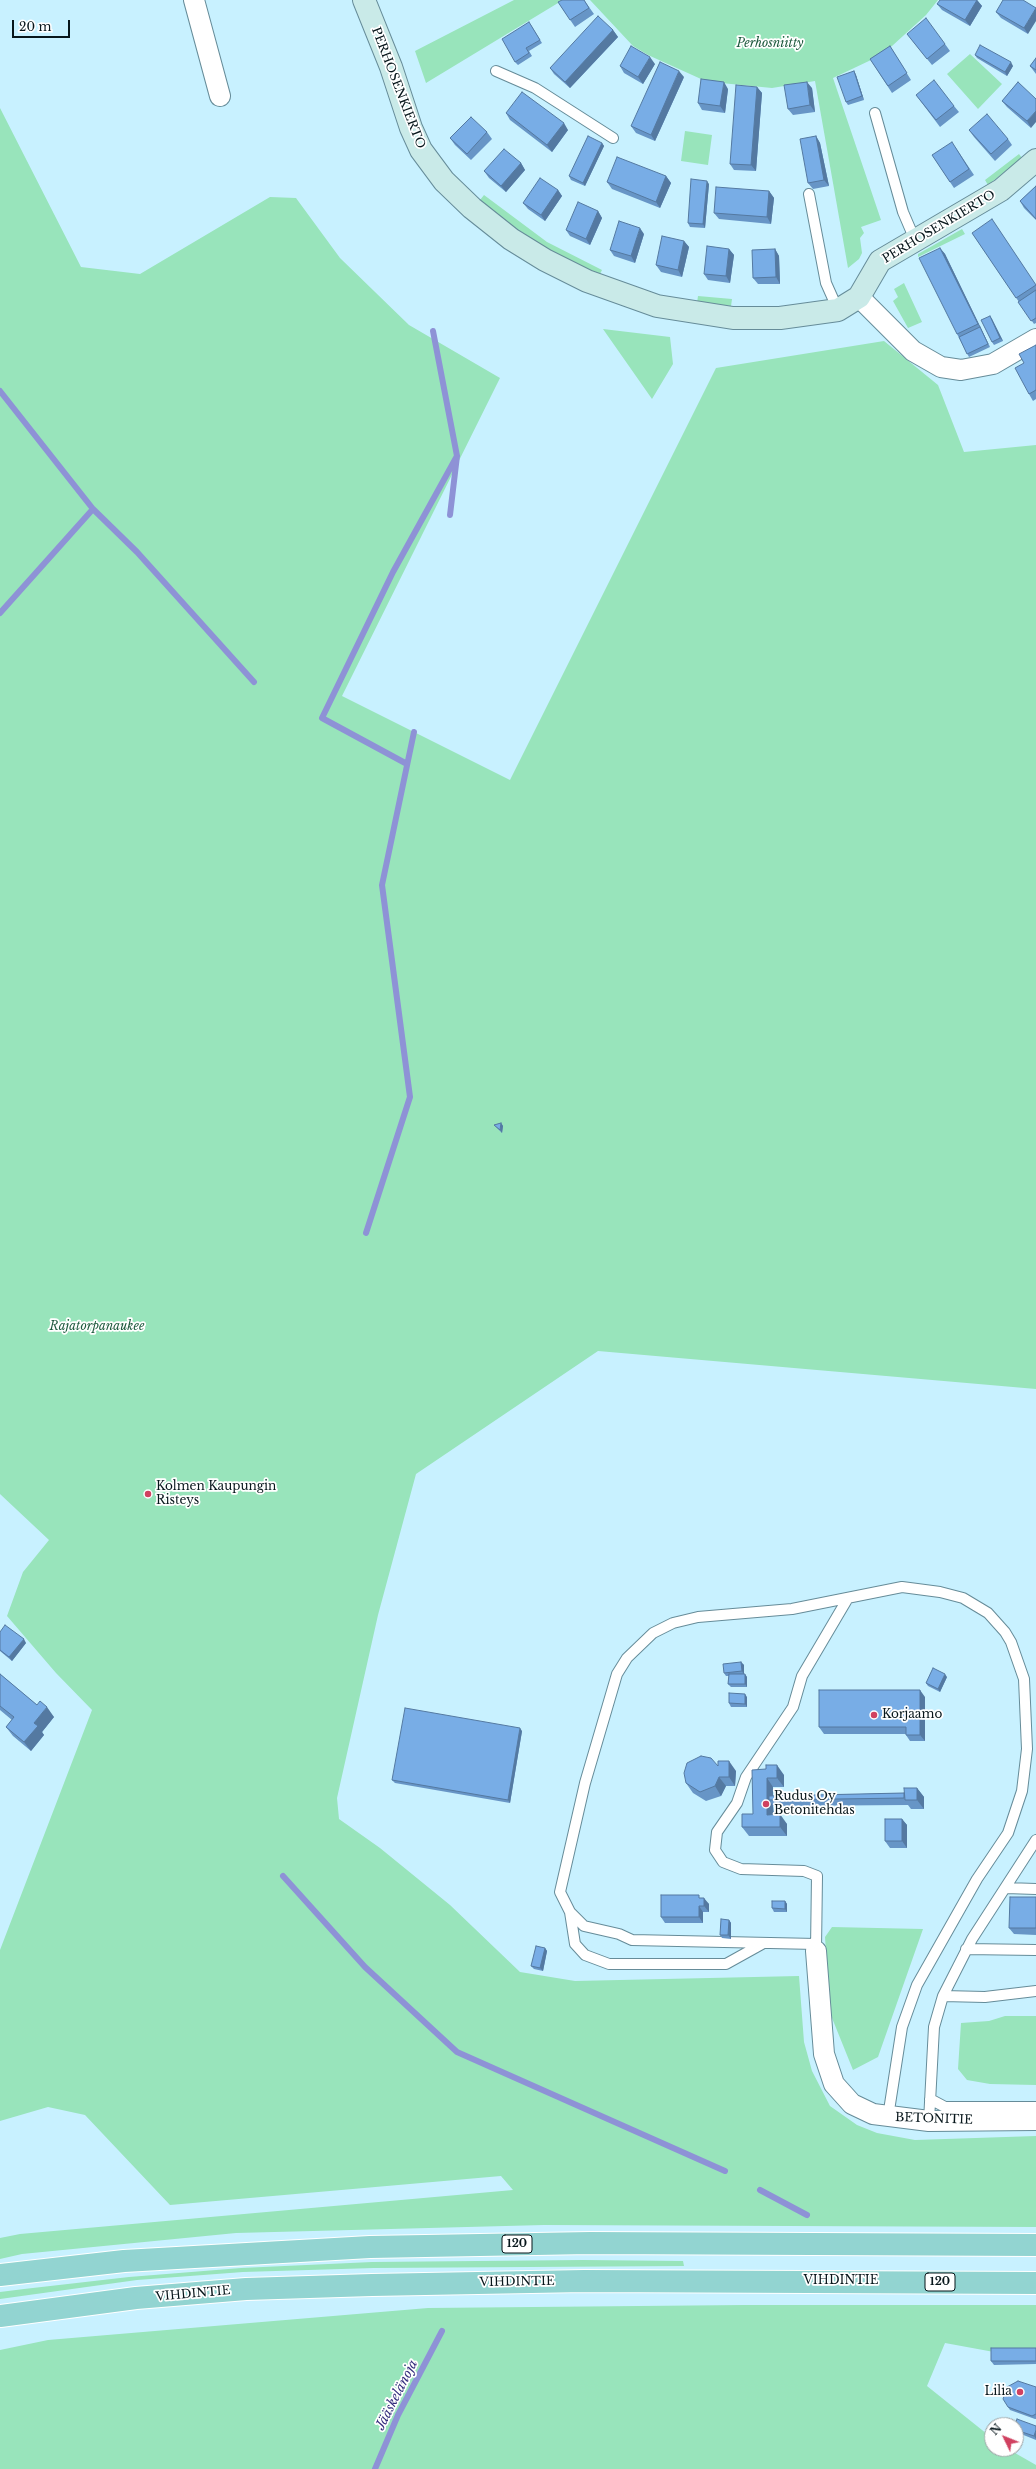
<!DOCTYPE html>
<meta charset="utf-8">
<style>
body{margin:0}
#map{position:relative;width:1036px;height:2469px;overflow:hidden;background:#c8f1ff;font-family:"Libre Baskerville",serif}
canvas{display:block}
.north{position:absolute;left:984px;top:2417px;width:40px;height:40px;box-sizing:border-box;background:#fff;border:1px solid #9ca2a4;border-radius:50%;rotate:313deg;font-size:11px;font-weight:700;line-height:16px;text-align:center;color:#07161b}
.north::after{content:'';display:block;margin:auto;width:14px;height:18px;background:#d04160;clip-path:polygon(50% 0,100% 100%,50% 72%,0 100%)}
.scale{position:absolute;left:12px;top:20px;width:58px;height:18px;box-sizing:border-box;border:2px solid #07161b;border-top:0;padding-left:5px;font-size:12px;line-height:14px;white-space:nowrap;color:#07161b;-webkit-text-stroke:3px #fff;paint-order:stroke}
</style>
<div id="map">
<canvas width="1036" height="2469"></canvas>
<div class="north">N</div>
<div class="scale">20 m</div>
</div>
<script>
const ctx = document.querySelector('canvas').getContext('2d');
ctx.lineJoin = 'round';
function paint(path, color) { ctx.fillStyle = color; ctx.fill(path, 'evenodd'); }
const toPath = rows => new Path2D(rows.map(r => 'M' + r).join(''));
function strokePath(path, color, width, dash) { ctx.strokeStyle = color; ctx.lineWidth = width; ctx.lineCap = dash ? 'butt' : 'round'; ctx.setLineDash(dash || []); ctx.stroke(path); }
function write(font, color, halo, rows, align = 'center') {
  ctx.font = font + ' "Libre Baskerville",serif'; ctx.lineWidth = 3.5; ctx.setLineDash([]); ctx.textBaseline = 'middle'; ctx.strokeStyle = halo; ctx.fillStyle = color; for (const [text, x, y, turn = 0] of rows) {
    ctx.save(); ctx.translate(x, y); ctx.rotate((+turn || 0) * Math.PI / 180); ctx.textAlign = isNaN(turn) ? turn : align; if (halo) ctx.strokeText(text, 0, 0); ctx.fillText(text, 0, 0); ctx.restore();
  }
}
paint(toPath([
 [514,0,563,0,426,83,415,51],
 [590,0,938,0,926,15,892,46,871,60,833,78,881,220,861,227,864,233,860,238,862,253,859,259,848,268,815,81,772,88,721,83,701,79,648,55,633,46],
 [970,54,1002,84,978,109,947,74],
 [0,108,81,267,140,274,270,197,296,198,340,258,409,325,500,378,342,696,510,780,716,368,884,341,938,385,964,452,1036,445,1036,1389,598,1351,416,1474,378,1615,337,1798,339,1819,380,1848,450,1905,520,1972,575,1981,799,1976,804,2042,812,2071,830,2106,857,2125,877,2133,915,2140,1036,2136,1036,2227,544,2225,236,2233,22,2254,0,2259,0,2238,20,2234,513,2190,501,2176,170,2205,85,2115,48,2107,0,2121,0,1950,92,1710,56,1673,7,1616,23,1572,49,1540,0,1494],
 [685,131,712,135,708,165,681,161],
 [1019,154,1022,158,988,185,985,180],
 [484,195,547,242,602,270,599,276,549,250,514,227,480,200],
 [962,229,965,234,918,257,918,254],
 [904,283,922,322,908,328,893,301,898,297,894,289],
 [698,296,732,299,731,306,697,303],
 [603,329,670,337,673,364,652,399],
 [832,1927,923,1929,878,2057,853,2070,830,2013,825,1937],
 [1005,2016,1036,2016,1036,2085,990,2084,967,2080,958,2069,961,2023,989,2021],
 [583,2260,683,2261,684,2266,374,2268,243,2272,137,2280,0,2299,0,2292,24,2289,129,2277,241,2268,372,2262],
 [744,2305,1036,2305,1036,2351,994,2352,945,2343,927,2386,992,2438,992,2449,1008,2449,1036,2465,1036,2469,0,2469,0,2350,48,2340,428,2308]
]), '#98e4bb');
strokePath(toPath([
 [433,331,457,456,450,515],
 [0,391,93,509,0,613],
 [93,509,137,552,254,682],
 [407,764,322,718,393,572,457,456],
 [366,1233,410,1097,382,885,414,732],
 [283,1876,365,1967,457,2052,725,2171],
 [760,2190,807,2215],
 [375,2469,398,2415,442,2331]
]), '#8e92d6', 6);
const lane = toPath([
 [496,71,535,88,613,138],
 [875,113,903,212,915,240],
 [809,194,826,283,838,310],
 [1006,1888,1036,1889],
 [570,1912,575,1944,585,1955,609,1964,726,1964,762,1944],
 [816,1944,632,1940,619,1934,584,1926,570,1912,560,1892,585,1783,617,1674,627,1658,653,1633,673,1623,698,1617,792,1609,902,1587,940,1592,963,1598,988,1613,1005,1632,1011,1642,1024,1679,1027,1749,1022,1791,1008,1833,977,1879,917,1985,902,2027,888,2117],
 [816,1949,817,1876,804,1871,741,1869,723,1862,715,1850,717,1832,737,1803,746,1777,793,1707,802,1676,848,1598],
 [966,1949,1036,1950],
 [943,1996,985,1997,1036,1991],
 [930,2099,945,2107,1036,2107],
 [929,2121,934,2027,943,1996,972,1939,1036,1840]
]);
const street = toPath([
 [194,0,220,96],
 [859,297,913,351,941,367,961,370,993,364,1036,339],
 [816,1951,824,2054,834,2084,852,2104,873,2114,929,2121,1036,2120]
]);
const secondary = toPath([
 [364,0,391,67,411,128,421,150,444,181,472,208,511,239,545,260,587,281,657,306,733,318,780,318,838,310,859,297,880,261,1001,190,1036,160]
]);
const primary = toPath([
 [0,2275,124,2261,370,2247,590,2243,1036,2245],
 [0,2316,136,2298,246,2289,372,2285,584,2281,1036,2283]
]);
strokePath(lane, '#668c99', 12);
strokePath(street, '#668c99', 22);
strokePath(secondary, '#668c99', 24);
strokePath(primary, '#fff', 24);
strokePath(lane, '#fff', 10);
strokePath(street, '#fff', 20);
strokePath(secondary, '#c9eae8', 22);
strokePath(primary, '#92d4d1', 22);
paint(toPath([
 [584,0,594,14,575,27,558,2],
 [977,0,982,6,970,26,942,10,937,4],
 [1023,0,1028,34,1001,18,996,12],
 [531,25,542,43,529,51,532,56,518,65,515,62],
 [613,30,618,37,570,88,554,74,550,68],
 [907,34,945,44,950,51,932,65],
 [890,46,911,80,892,93,870,59],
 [975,55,1013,66,1007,76,977,58],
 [1036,58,1036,74,1030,66],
 [655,64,643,84,624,73,620,66],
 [854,71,856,75,864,100,848,105,846,102],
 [684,77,655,141,636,133,631,126],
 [1018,82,1031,128,1007,107,1002,101],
 [757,87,762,93,756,171,734,170,730,164],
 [812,88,815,112,793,115,788,109],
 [728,89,725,113,702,110,698,103],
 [916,95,954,106,959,112,940,127],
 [506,113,568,130,552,152,510,120],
 [969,130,1008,139,1012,145,995,161,974,137],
 [487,132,492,139,471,160,455,145,450,138],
 [816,136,820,143,829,186,813,189,808,183],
 [602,143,604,146,585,186,571,180,569,176],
 [956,148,974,175,954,188,932,155],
 [521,163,525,170,506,192,489,178,484,171],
 [666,176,671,183,660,208,612,189,607,182],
 [709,184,705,228,690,227,688,223],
 [1036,186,1036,220,1024,208,1020,201],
 [558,190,562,196,545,221,528,209,523,203],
 [769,191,774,198,771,224,719,219,714,213],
 [598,211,602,218,590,245,570,236,566,230],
 [972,233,1036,285,1036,323,1034,324],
 [644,234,635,263,614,256,610,250],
 [684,241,689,247,682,277,661,272,656,265],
 [940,248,945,254,990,347,969,357,957,334],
 [729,249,734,255,730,283,708,280,704,274],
 [775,249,779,256,780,284,758,284,753,278],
 [990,316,992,319,1003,341,994,345,992,342],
 [1036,345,1036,399,1033,401,1029,394,1024,363],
 [501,1123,503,1126,502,1133,494,1125],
 [0,1632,26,1643,12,1661,0,1651],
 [741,1662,744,1665,744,1674,747,1677,747,1687,731,1687,728,1684,729,1676,726,1676,724,1673],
 [0,1674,37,1705,54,1717,42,1732,44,1735,31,1751,13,1736,6,1727,12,1720,0,1710],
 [947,1677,940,1692,928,1686,926,1683],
 [747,1697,747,1707,731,1707,729,1703],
 [925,1697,925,1741,910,1741,906,1735,906,1734,824,1734,819,1727],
 [522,1731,510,1803,395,1783,392,1780],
 [718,1766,736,1771,735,1786,726,1786,721,1796,706,1801,693,1793,686,1783],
 [766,1769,784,1775,784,1787,773,1787,773,1796,904,1793,917,1788,924,1797,924,1809,911,1809,908,1805,773,1806,774,1814,787,1824,787,1836,749,1836,742,1827,753,1814],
 [902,1819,907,1825,907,1848,890,1848,885,1841],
 [1036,1897,1036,1935,1014,1934,1009,1928],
 [701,1898,709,1904,709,1912,703,1912,703,1923,665,1923,661,1917],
 [785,1901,787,1904,787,1912,774,1912,772,1908],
 [729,1920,731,1923,731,1939,722,1938,720,1935],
 [545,1948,547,1951,543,1971,534,1969,531,1966],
 [1036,2348,1036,2364,994,2365,991,2361],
 [1036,2387,1036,2419,1035,2419,1010,2410,1008,2407],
 [1016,2425,1036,2426,1036,2440,1016,2432]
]), '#6795c6');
paint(toPath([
 [977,0,982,6,970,26,965,20],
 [1036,8,1036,21,1028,34,1024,28],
 [613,30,618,37,570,88,565,82],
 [650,57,655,64,643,84,638,77],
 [1011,62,1013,66,1007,76,1005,72],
 [679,71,684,77,655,141,651,135],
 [854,71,856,75,864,100,862,96],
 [724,82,728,89,725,113,720,106],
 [807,82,812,88,815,112,810,105],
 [757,87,762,93,756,171,751,165],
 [1036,111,1036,122,1031,128,1027,121],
 [564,123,568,130,552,152,547,145],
 [816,136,820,143,829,186,824,180],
 [602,143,604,146,585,186,583,183],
 [521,163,525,170,506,192,501,186],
 [666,176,671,183,660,208,656,202],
 [707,181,709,184,705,228,703,224],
 [558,190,562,196,545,221,541,215],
 [769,191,774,198,771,224,767,217],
 [598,211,602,218,590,245,586,239],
 [640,228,644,234,635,263,631,256],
 [684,241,689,247,682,277,678,270],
 [940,248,945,254,990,347,978,324],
 [729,249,734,255,730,283,726,276],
 [775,249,779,256,780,284,776,277],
 [990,316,992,319,1003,341,1000,338],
 [501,1123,503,1126,502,1133,500,1130],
 [24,1639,26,1643,12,1661,9,1657],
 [741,1662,744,1665,744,1675,742,1671],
 [745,1674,747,1677,747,1687,745,1684],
 [945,1674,947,1677,940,1692,938,1689],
 [920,1690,925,1697,925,1741,920,1735],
 [745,1694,747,1697,747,1707,745,1704],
 [47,1707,54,1717,42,1732,44,1735,31,1751,24,1742,34,1723],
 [520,1728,522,1731,510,1803,508,1800],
 [729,1761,736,1771,735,1786,729,1777],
 [777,1765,784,1775,784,1787,777,1778],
 [719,1777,726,1786,721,1796,715,1786],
 [767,1778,773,1787,773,1800,769,1800,773,1806,774,1824,767,1815],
 [917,1788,924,1797,924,1809,917,1800],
 [780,1814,787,1824,787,1836,780,1827],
 [902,1819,907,1825,907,1848,902,1841],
 [704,1898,709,1904,709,1912,704,1906],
 [785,1901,787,1904,787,1912,785,1909],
 [699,1906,703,1912,703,1923,699,1917],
 [729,1920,731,1923,731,1939,728,1935],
 [545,1948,547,1951,543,1971,540,1968],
 [1036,2430,1036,2439,1034,2436]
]), '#5479a1');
const building = toPath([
 [562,0,584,0,589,8,570,20,558,2,562,0],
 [940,0,977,0,965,20,937,4,940,0],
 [1003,0,1023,0,1036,8,1024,28,996,12,1003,0],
 [598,16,613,30,565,82,550,68,598,16],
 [926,18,945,44,927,59,907,34,926,18],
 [529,22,540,40,526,48,529,53,515,62,502,39,529,22],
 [980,45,1011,62,1005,72,975,55,980,45],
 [631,46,650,57,638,77,620,66,631,46],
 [890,46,907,73,888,86,870,59,890,46],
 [1036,58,1036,70,1030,66,1036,58],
 [660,62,679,71,651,135,631,126,660,62],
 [854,71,862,96,846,102,837,77,854,71],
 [701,79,724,82,720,106,698,103,701,79],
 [934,80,954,106,936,120,916,95,934,80],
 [807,82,810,105,788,109,784,85,807,82],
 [1018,82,1036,99,1036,111,1027,121,1002,101,1018,82],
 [736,85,757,87,751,165,730,164,736,85],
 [522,92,564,123,547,145,506,113,522,92],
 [987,114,1008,139,991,154,969,130,987,114],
 [471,117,487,132,467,154,450,138,471,117],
 [588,136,602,143,583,183,569,176,588,136],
 [816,136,824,180,808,183,800,139,816,136],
 [952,142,969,169,950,182,932,155,952,142],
 [504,149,521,163,501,186,484,171,504,149],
 [617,157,666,176,656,202,607,182,617,157],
 [540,178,558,190,541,215,523,203,540,178],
 [691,179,707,181,703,224,688,223,691,179],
 [1036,186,1036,219,1020,201,1036,186],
 [716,187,769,191,767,217,714,213,716,187],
 [578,202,598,211,586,239,566,230,578,202],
 [992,219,1036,285,1016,298,972,233,992,219],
 [619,221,640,228,631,256,610,250,619,221],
 [662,236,684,241,678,270,656,265,662,236],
 [707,246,729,249,726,276,704,274,707,246],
 [940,248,978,324,957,334,919,258,940,248],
 [775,249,776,277,753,278,752,250,775,249],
 [1036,290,1036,318,1031,321,1018,302,1036,290],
 [990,316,1000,338,992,342,981,320,990,316],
 [980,327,988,344,967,354,959,337,980,327],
 [1036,345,1036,390,1029,394,1015,368,1024,363,1019,354,1036,345],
 [501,1123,500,1130,494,1125,501,1123],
 [5,1625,24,1639,9,1657,0,1650,0,1632,5,1625],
 [741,1662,742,1671,724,1673,723,1664,741,1662],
 [933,1668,945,1674,938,1689,926,1683,933,1668],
 [0,1674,37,1705,40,1701,47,1707,34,1723,38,1726,24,1742,6,1727,14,1717,0,1706,0,1674],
 [729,1674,745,1674,745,1684,728,1684,729,1674],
 [819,1690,920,1690,920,1735,906,1735,906,1727,819,1727,819,1690],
 [729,1693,745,1694,745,1704,729,1703,729,1693],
 [405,1708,520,1728,508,1800,392,1780,405,1708],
 [701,1756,711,1758,718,1766,718,1761,729,1761,729,1777,719,1777,715,1786,700,1792,686,1783,684,1773,687,1763,701,1756],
 [766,1765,777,1765,777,1778,767,1778,767,1815,780,1814,780,1827,742,1827,742,1814,753,1814,752,1770,766,1769,766,1765],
 [904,1788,917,1788,917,1800,905,1800,904,1788],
 [904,1793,904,1798,769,1800,769,1796,904,1793],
 [885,1819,902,1819,902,1841,885,1841,885,1819],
 [661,1895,699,1895,699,1898,704,1898,704,1906,699,1906,699,1917,661,1917,661,1895],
 [1010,1897,1036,1897,1036,1928,1009,1928,1010,1897],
 [772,1901,785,1901,785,1909,772,1908,772,1901],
 [721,1919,729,1920,728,1935,720,1935,721,1919],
 [536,1946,545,1948,540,1968,531,1966,536,1946],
 [991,2348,1036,2348,1036,2361,991,2361,991,2348],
 [1018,2381,1036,2387,1036,2414,1032,2416,1008,2407,1003,2399,1007,2387,1018,2381],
 [1017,2419,1036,2426,1036,2430,1034,2436,1016,2430,1016,2425,1015,2425,1017,2419]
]);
paint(building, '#78ade6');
strokePath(building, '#5479a1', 1);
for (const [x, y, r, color] of [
 [148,1494,4,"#d04160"],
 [874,1715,4,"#d04160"],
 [766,1804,4,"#d04160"],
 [1020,2392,4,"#d04160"]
]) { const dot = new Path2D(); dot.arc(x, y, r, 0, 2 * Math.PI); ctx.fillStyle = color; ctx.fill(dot); strokePath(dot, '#fff', 1.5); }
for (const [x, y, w] of [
 [517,2244,30],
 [940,2282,30]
]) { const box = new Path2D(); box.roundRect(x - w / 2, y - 9, w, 18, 3); ctx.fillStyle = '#fff'; ctx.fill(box); strokePath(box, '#07161b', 1); }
write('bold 11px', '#07161b', null, [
 ["120",517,2244],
 ["120",940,2282]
]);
write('italic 12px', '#1d593d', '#fff', [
 ["Perhosniitty",770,44],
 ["Rajatorpanaukee",97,1327]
]);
write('12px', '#07161b', '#fff', [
 ["PERHOSENKIERTO",398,88,69],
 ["PERHOSENKIERTO",939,227,-31],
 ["BETONITIE",934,2119,2],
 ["VIHDINTIE",841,2281],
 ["VIHDINTIE",517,2282,-1],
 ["VIHDINTIE",193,2294,-5]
]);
write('12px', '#07161b', '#fff', [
 ["Kolmen Kaupungin",156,1487],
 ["Risteys",156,1501],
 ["Korjaamo",882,1715],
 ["Rudus Oy",774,1797],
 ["Betonitehdas",774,1811],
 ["Lilia",1012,2392,"right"]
], 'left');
write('italic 13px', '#332c7c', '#fff', [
 ["Jääskelänoja",397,2395,-63]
]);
</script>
